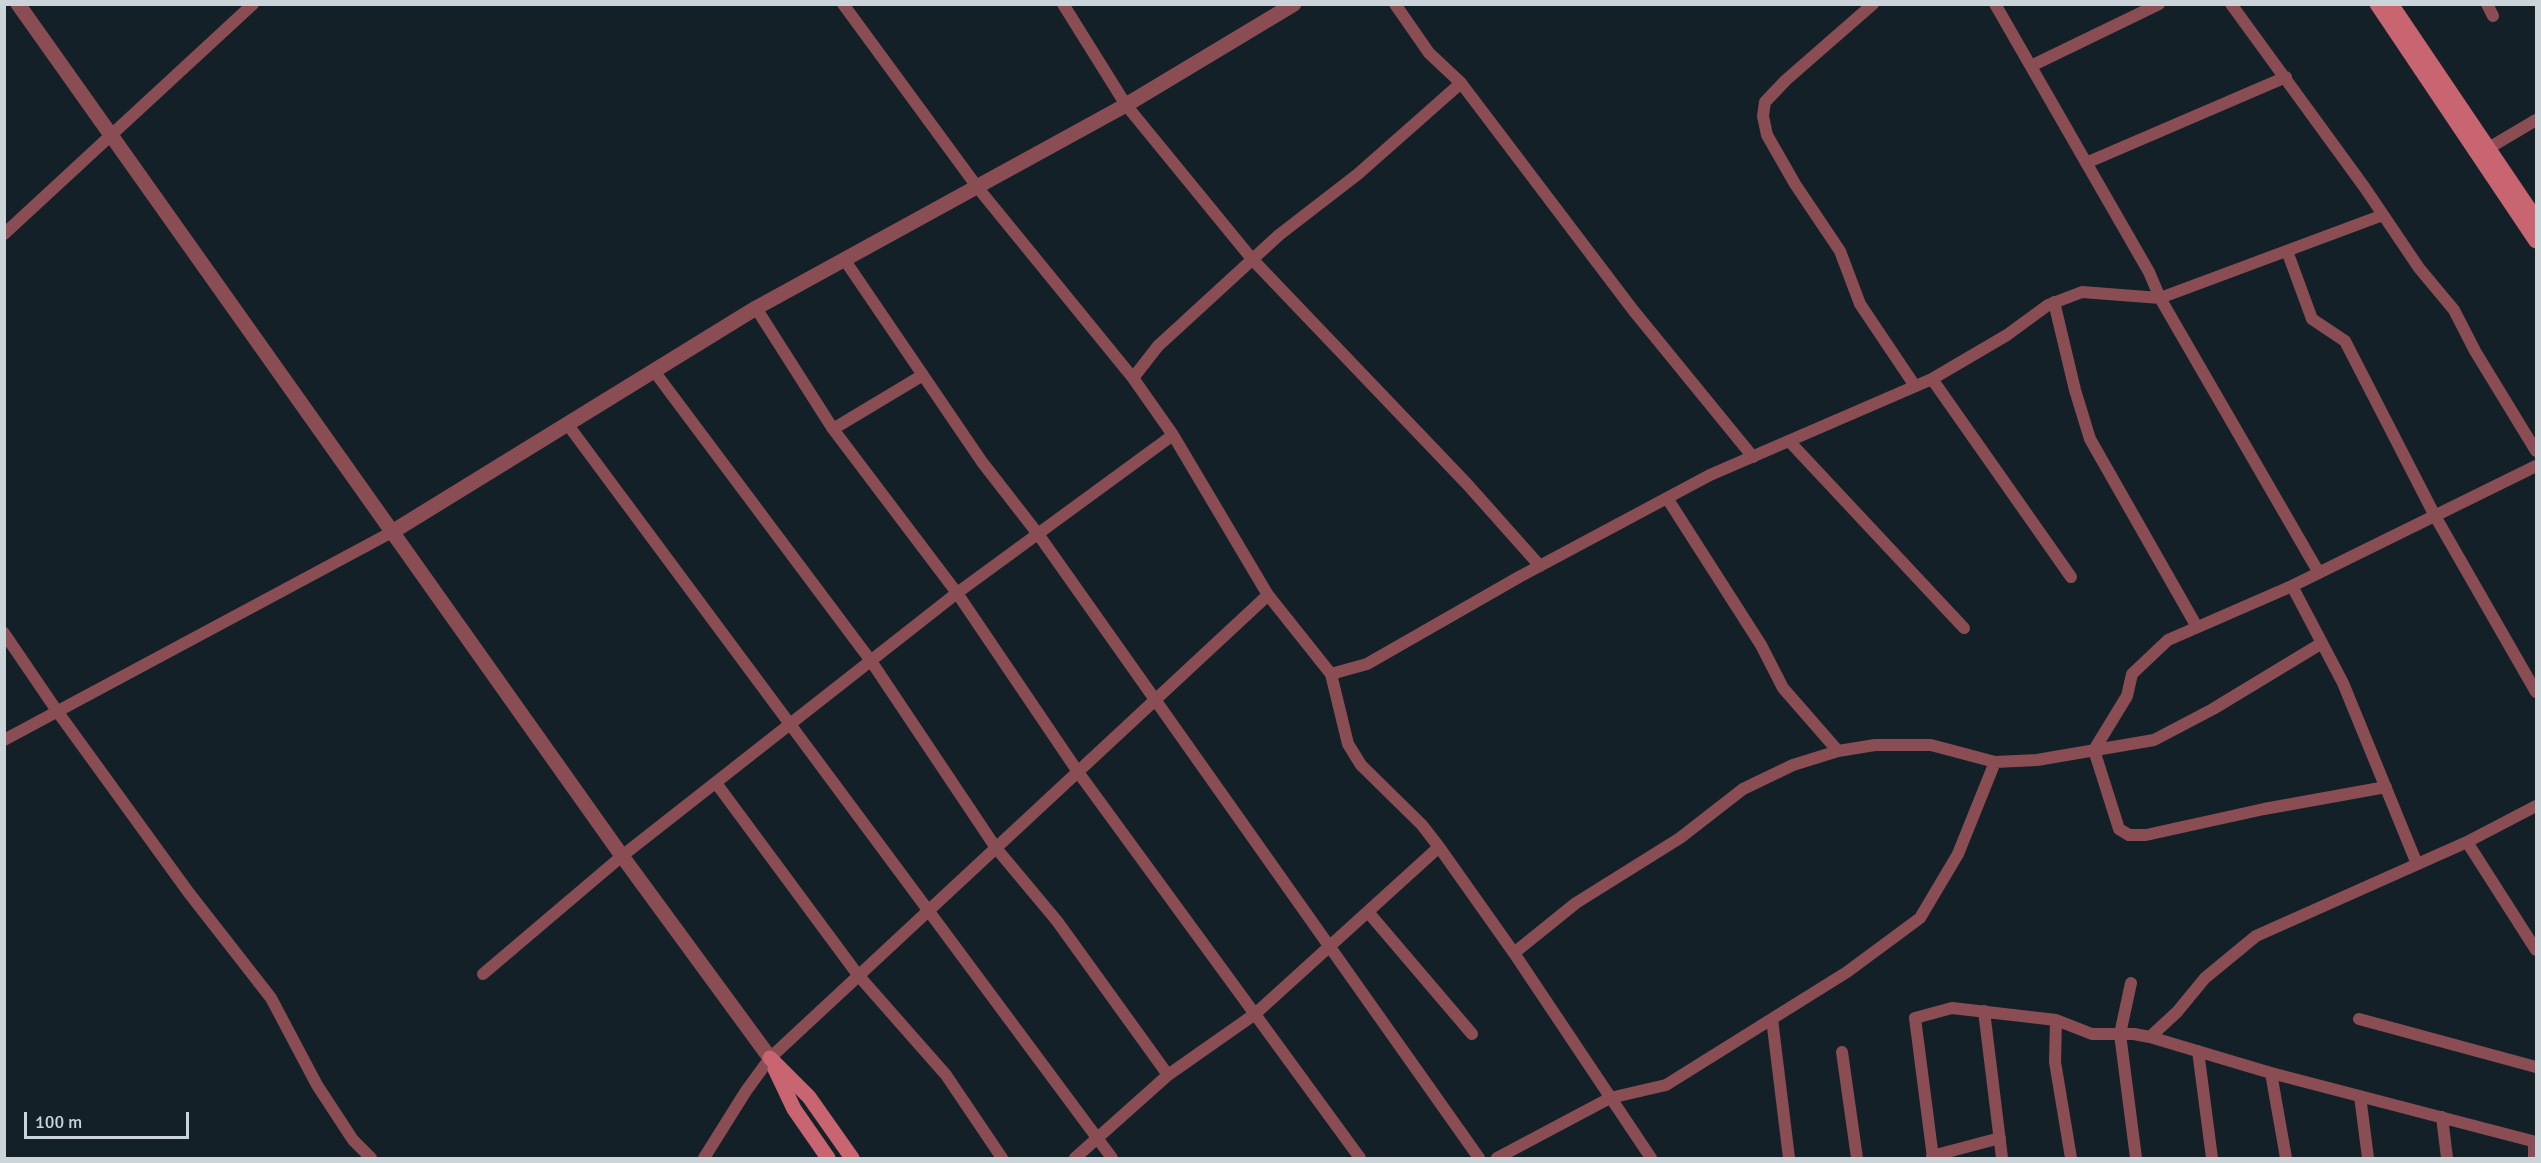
<!DOCTYPE html>
<style>
body{margin:0}
#map{position:relative;width:2541px;height:1163px;overflow:hidden;background:#132027;font-family:Signika,sans-serif}
canvas{display:block}
.frame{position:absolute;inset:0;border:6px solid #cbd4d8;pointer-events:none}
.scale{position:absolute;left:24px;top:1112px;width:165px;height:27px;box-sizing:border-box;border:3px solid #cbd4d8;border-top:0;padding-left:8px;font-size:18px;line-height:21px;white-space:nowrap;color:#cbd4d8;-webkit-text-stroke:4px #132027;paint-order:stroke}
</style>
<div id="map">
<canvas width="2541" height="1163"></canvas>
<div class="frame"></div>
<div class="scale">100 m</div>
</div>
<script>
const ctx = document.querySelector('canvas').getContext('2d');
ctx.lineJoin = 'round';
const toPath = rows => new Path2D(rows.map(r => 'M' + r).join(''));
function strokePath(path, color, width, dash) { ctx.strokeStyle = color; ctx.lineWidth = width; ctx.lineCap = dash ? 'butt' : 'round'; ctx.setLineDash(dash || []); ctx.stroke(path); }
strokePath(toPath([
 [843,4,978,188,1133,378,1173,435,1268,595,1331,674,1348,744,1361,765,1422,825,1439,847,1514,953,1651,1158],
 [1063,4,1126,105,1252,259,1467,484,1540,566],
 [1395,4,1429,53,1461,83,1633,310,1753,457],
 [1873,4,1786,80,1765,102,1763,116,1767,135,1795,184,1840,251,1860,304,1915,386],
 [1995,4,2149,272,2160,298,2319,573],
 [2231,4,2365,188,2419,268,2454,310,2475,351,2536,451],
 [2487,4,2493,16],
 [2031,66,2159,4],
 [2482,152,2536,120],
 [2086,163,2286,77],
 [4,234,253,4],
 [2287,251,2312,319,2345,341,2435,516,2536,692],
 [844,259,982,462,1038,534,1479,1158],
 [2054,302,2075,390,2090,439,2197,627],
 [756,308,833,429,957,593,1078,772,1360,1158],
 [654,371,871,661,996,848,1057,921,1168,1075],
 [1133,378,1158,346,1279,235,1358,174,1461,83],
 [1932,379,2071,577],
 [568,425,1112,1158],
 [833,429,923,375],
 [1789,441,1964,628],
 [1667,498,1761,645,1783,688,1838,751],
 [2292,586,2343,683,2417,864],
 [4,633,57,711,189,893,271,998,317,1085,353,1140,371,1158],
 [1331,674,1367,664,1519,577,1710,475,1932,379,2007,335,2048,305,2082,292,2160,298,2383,215],
 [4,740,392,532],
 [716,783,858,975,946,1075,1002,1158],
 [2386,787,2264,809,2146,835,2129,835,2119,829,2094,750,2127,696,2132,674,2168,640,2292,586,2536,466],
 [2467,842,2536,950],
 [1368,912,1472,1034],
 [1514,953,1576,903,1680,838,1743,789,1793,765,1838,751,1875,745,1931,745,1995,762,2037,760,2154,740,2213,709,2322,643],
 [483,974,622,856,957,593,1173,435],
 [2131,983,2120,1034,2136,1158],
 [1984,1011,2002,1158],
 [1772,1019,1789,1158],
 [2359,1019,2536,1067],
 [2056,1020,2055,1062,2071,1158],
 [2150,1037,2271,1073,2536,1142],
 [2198,1051,2212,1158],
 [1842,1052,1857,1158],
 [2271,1073,2286,1158],
 [2360,1096,2368,1158],
 [2442,1117,2447,1158],
 [1932,1156,2000,1138],
 [704,1158,746,1091,770,1058,1268,595],
 [1075,1158,1168,1075,1255,1014,1439,847],
 [1497,1158,1610,1098,1666,1085,1847,972,1920,918,1958,854,1995,762],
 [1933,1158,1915,1018,1952,1008,2056,1020,2092,1034,2134,1034,2150,1037,2177,1012,2205,978,2256,936,2467,842,2536,806],
 [2534,1158,2534,1142]
]), '#8a4d53', 12);
strokePath(toPath([
 [18,4,622,856,770,1058],
 [392,532,756,308,1126,105,1294,4]
]), '#8a4d53', 15);
strokePath(toPath([
 [2377,4,2536,241],
 [2391,4,2536,219],
 [770,1058,809,1097,852,1158],
 [775,1069,794,1109,828,1158]
]), '#c86571', 15);
</script>
